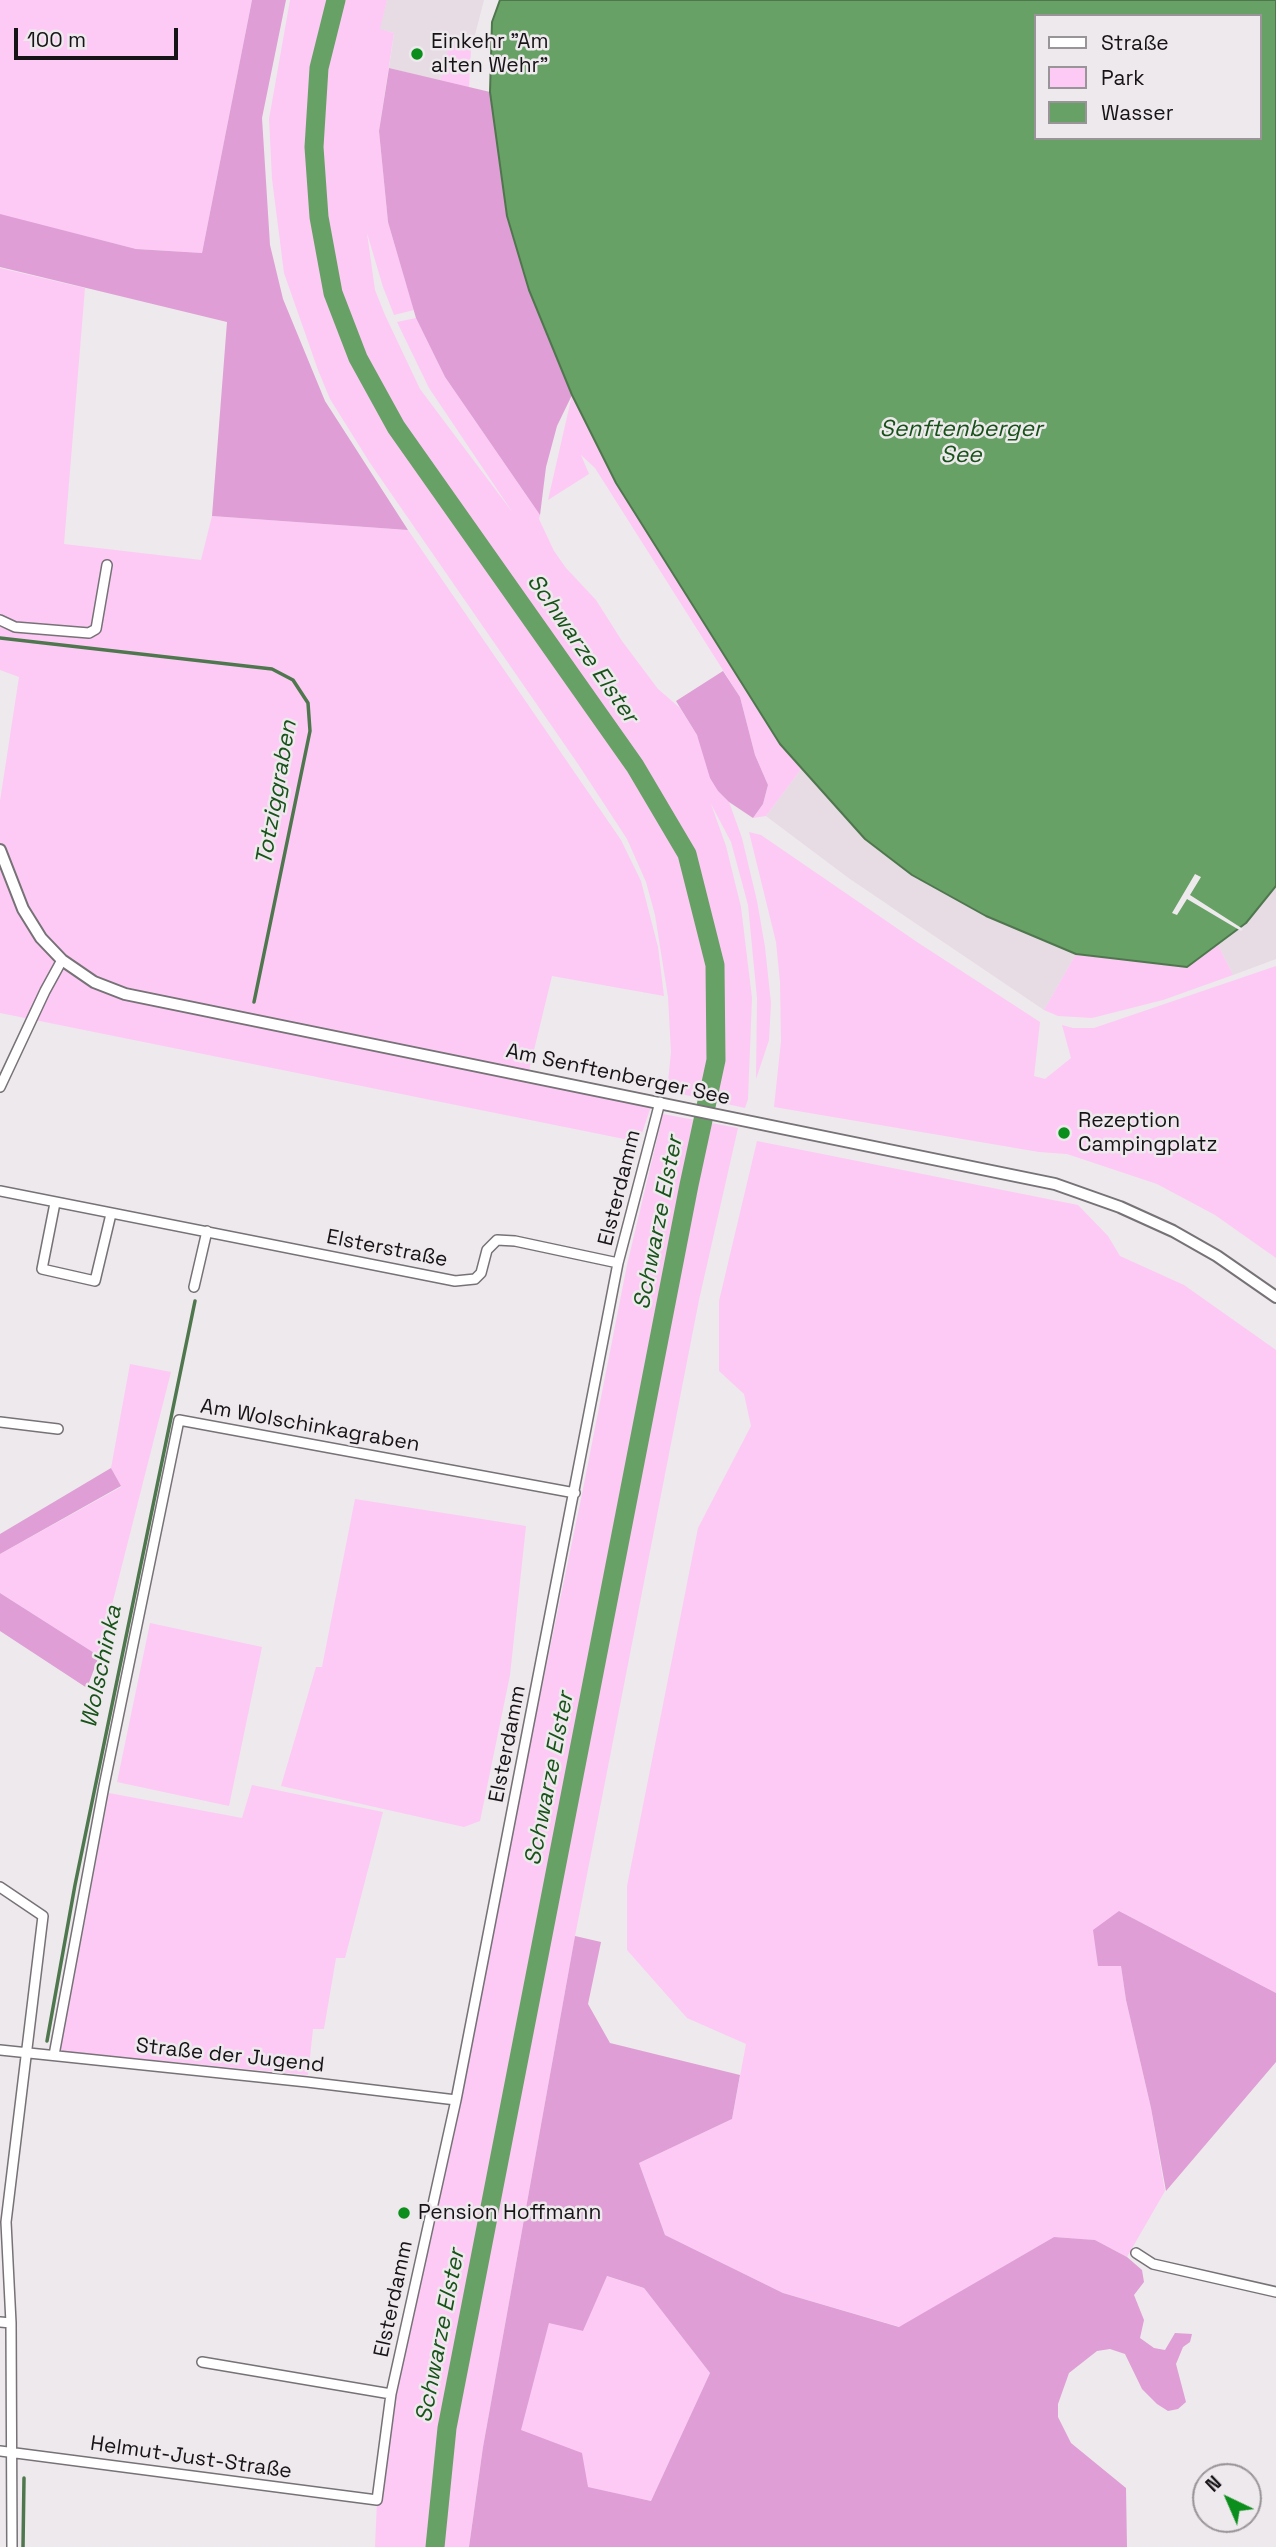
<!DOCTYPE html>
<meta charset="utf-8">
<style>
body{margin:0}
#map{position:relative;width:1276px;height:2547px;overflow:hidden;background:#eee9ed;font-family:"Space Grotesk",sans-serif}
canvas{display:block}
.legend{position:absolute;left:1034px;top:14px;width:228px;height:126px;box-sizing:border-box;background:#eee9ed;border:2px solid #989497;margin:0;padding:9px 12px;list-style:none;font-size:21px;color:#161416}
.legend li{display:flex;align-items:center;gap:14px;height:35px}
.legend b{width:35px;border:2px solid #989497}
.north{position:absolute;left:1192px;top:2463px;width:70px;height:70px;box-sizing:border-box;background:#eee9ed;border:2px solid #989497;border-radius:50%;rotate:316deg;font-size:19px;font-weight:700;line-height:28px;text-align:center;color:#161416}
.north::after{content:'';display:block;margin:auto;width:24px;height:32px;background:#0b8e1c;clip-path:polygon(50% 0,100% 100%,50% 72%,0 100%)}
.scale{position:absolute;left:14px;top:28px;width:164px;height:32px;box-sizing:border-box;border:4px solid #161416;border-top:0;padding-left:9px;font-size:21px;line-height:24px;white-space:nowrap;color:#161416;-webkit-text-stroke:5px #eee9ed;paint-order:stroke}
</style>
<div id="map">
<canvas width="1276" height="2547"></canvas>
<ul class="legend">
<li><b style="height:9px;background:#fff"></b>Straße</li>
<li><b style="height:19px;background:#fdcaf5"></b>Park</li>
<li><b style="height:19px;background:#68a166"></b>Wasser</li>
</ul>
<div class="north">N</div>
<div class="scale">100 m</div>
</div>
<script>
const ctx = document.querySelector('canvas').getContext('2d');
ctx.lineJoin = 'round';
function paint(path, color) { ctx.fillStyle = color; ctx.fill(path, 'evenodd'); }
const toPath = rows => new Path2D(rows.map(r => 'M' + r).join(''));
function strokePath(path, color, width, dash) { ctx.strokeStyle = color; ctx.lineWidth = width; ctx.lineCap = dash ? 'butt' : 'round'; ctx.setLineDash(dash || []); ctx.stroke(path); }
function write(font, color, halo, rows, align = 'center') {
  ctx.font = font + ' "Space Grotesk",sans-serif'; ctx.lineWidth = 5; ctx.setLineDash([]); ctx.textBaseline = 'middle'; ctx.strokeStyle = halo; ctx.fillStyle = color; for (const [text, x, y, turn = 0] of rows) {
    ctx.save(); ctx.translate(x, y); ctx.rotate((+turn || 0) * Math.PI / 180); ctx.textAlign = isNaN(turn) ? turn : align; if (halo) ctx.strokeText(text, 0, 0); ctx.fillText(text, 0, 0); ctx.restore();
  }
}
paint(toPath([
 [387,0,484,0,471,50,449,46,440,81,389,68,394,33,379,29],
 [802,768,865,839,986,916,1076,954,1044,1010,850,879,766,816],
 [1276,886,1276,959,1233,975,1218,945,1246,923]
]), '#e7dbe4');
paint(toPath([
 [0,0,252,0,202,253,136,249,0,215],
 [290,0,387,0,380,29,394,33,379,131,388,222,414,310,394,315,383,287,367,233,375,290,385,315,420,389,513,513,429,388,397,322,416,318,445,377,540,515,539,519,554,551,566,568,596,600,622,641,658,689,680,708,697,735,718,791,729,802,742,838,757,901,765,947,771,1003,769,1040,756,1079,757,998,748,905,731,842,711,804,726,846,741,907,752,998,748,1099,745,1108,667,1091,671,1052,668,997,655,915,646,882,627,839,578,764,370,463,330,399,318,370,284,273,272,179,269,119],
 [449,45,471,50,469,88,440,81],
 [0,268,85,288,64,544,201,560,212,516,408,530,621,840,641,881,658,947,664,996,552,976,526,1083,651,1106,639,1142,0,1013,0,801,19,677,0,670],
 [572,395,616,483,780,744,802,768,766,816,753,818,763,804,768,785,755,755,740,697,595,468,581,455,589,474,548,500],
 [749,832,761,835,917,942,1040,1022,1034,1076,1045,1079,1071,1058,1062,1025,1073,1028,1094,1028,1276,966,1276,1258,1215,1215,1157,1184,1067,1154,1039,1152,774,1107,781,1041,780,982,776,942],
 [1218,945,1233,975,1163,1000,1092,1018,1058,1016,1044,1010,1076,954,1187,967],
 [663,1114,738,1128,699,1300,575,1936,483,2447,469,2547,375,2547,377,2500,391,2394,456,2100,582,1494,627,1265],
 [757,1141,1078,1205,1108,1236,1120,1256,1184,1285,1276,1350,1276,1993,1119,1911,1121,1966,1126,2000,1151,2108,1165,2191,1127,2257,1095,2240,1054,2237,900,2327,783,2293,665,2235,639,2163,732,2119,746,2044,687,2018,627,1950,627,1886,698,1528,751,1426,744,1394,719,1371,719,1301],
 [130,1364,171,1372,99,1656,0,1593,0,1554,121,1487,111,1468],
 [355,1499,526,1526,510,1675,480,1821,464,1827,281,1786,316,1667,322,1667],
 [150,1623,262,1647,229,1806,117,1782],
 [252,1785,383,1812,345,1958,336,1958,324,2029,313,2029,308,2075,60,2051,109,1793,242,1818],
 [606,2276,644,2288,710,2373,651,2501,587,2487,520,2430,549,2322,583,2331]
]), '#fdcaf5');
paint(toPath([
 [252,0,286,0,262,118,270,245,283,299,325,401,408,530,212,516,227,322,0,267,0,214,136,249,202,253],
 [389,68,490,92,507,216,529,290,572,395,557,426,546,467,540,515,445,377,416,318,388,222,379,131],
 [723,671,740,697,755,755,768,785,763,804,753,818,729,802,718,791,710,778,697,735,676,701],
 [111,1468,121,1486,0,1554,0,1534],
 [0,1593,99,1656,87,1688,0,1631],
 [1119,1911,1276,1993,1276,2062,1166,2191,1151,2108,1126,2000,1121,1966,1098,1966,1093,1930],
 [575,1936,601,1942,588,2004,610,2043,740,2075,732,2119,639,2163,665,2235,783,2293,899,2327,1054,2237,1095,2240,1127,2257,1142,2270,1144,2282,1134,2295,1144,2320,1140,2338,1154,2348,1165,2350,1175,2333,1192,2334,1190,2342,1183,2347,1176,2364,1186,2402,1178,2409,1168,2411,1157,2404,1142,2389,1125,2354,1110,2349,1097,2351,1069,2373,1058,2404,1058,2417,1071,2443,1126,2488,1127,2547,469,2547,483,2447],
 [607,2276,644,2288,710,2373,651,2501,588,2487,582,2453,521,2430,549,2323,583,2331]
]), '#df9ed5');
const water = toPath([
 [500,0,1276,0,1276,886,1246,923,1187,967,1076,954,986,916,912,875,865,839,780,744,616,483,572,395,529,290,507,216,490,92,492,22,500,0],
 [1036,16,1260,16,1260,138,1036,138,1036,16]
]);
paint(water, '#68a166');
strokePath(water, '#4f774e', 2);
paint(toPath([
 [1195,874,1201,877,1190,895,1243,929,1241,931,1187,899,1177,915,1172,913]
]), '#eee9ed');
strokePath(toPath([
 [0,638,272,669,293,680,308,703,310,731,254,1002],
 [47,2041,75,1885,195,1301],
 [23,2547,24,2478]
]), '#4f774e', 3.5);
strokePath(toPath([
 [336,0,319,68,314,147,319,217,333,293,358,358,396,427,635,766,687,854,715,965,716,1060,689,1185,447,2428,435,2547]
]), '#68a166', 19);
const minor = toPath([
 [0,620,15,627,89,633,96,629,107,565],
 [0,1087,45,991,62,960],
 [0,1191,455,1281,475,1279,481,1273,487,1250,497,1240,515,1241,618,1263],
 [55,1203,42,1269,95,1281,111,1214],
 [194,1287,207,1231],
 [0,1422,58,1429],
 [0,1887,43,1916,6,2222,11,2323,12,2547],
 [0,2050,307,2082,456,2100],
 [54,2055,104,1786,179,1420,575,1493],
 [1136,2253,1153,2264,1276,2292],
 [0,2322,11,2323],
 [202,2362,391,2394],
 [0,2451,377,2500,391,2394,456,2100,618,1263,660,1102]
]);
const tertiary = toPath([
 [0,850,23,909,41,938,62,960,94,982,125,994,1055,1184,1120,1207,1173,1231,1217,1256,1276,1297]
]);
strokePath(minor, '#767276', 12);
strokePath(tertiary, '#767276', 14);
strokePath(minor, '#fff', 9);
strokePath(tertiary, '#fff', 10);
for (const [x, y, r, color] of [
 [417,54,7,"#0b8e1c"],
 [1064,1133,7,"#0b8e1c"],
 [404,2213,7,"#0b8e1c"]
]) { const dot = new Path2D(); dot.arc(x, y, r, 0, 2 * Math.PI); ctx.fillStyle = color; ctx.fill(dot); strokePath(dot, '#eee9ed', 2.5); }
write('21px', '#161416', '#eee9ed', [
 ["Einkehr \"Am",431,42],
 ["alten Wehr\"",431,66],
 ["Rezeption",1078,1121],
 ["Campingplatz",1078,1145],
 ["Pension Hoffmann",418,2213]
], 'left');
write('21px', '#161416', '#eee9ed', [
 ["Am Senftenberger See",618,1075,12],
 ["Elsterdamm",620,1188,-76],
 ["Elsterstraße",387,1249,11],
 ["Am Wolschinkagraben",310,1426,10],
 ["Elsterdamm",508,1744,-79],
 ["Straße der Jugend",230,2056,6],
 ["Elsterdamm",394,2299,-78],
 ["Helmut-Just-Straße",191,2458,8]
]);
write('italic 23px', '#175319', '#eee9ed', [
 ["Senftenberger",961,430],
 ["See",961,456],
 ["Schwarze Elster",582,649,55],
 ["Totziggraben",277,793,-80],
 ["Schwarze Elster",659,1223,-79],
 ["Wolschinka",102,1667,-78],
 ["Schwarze Elster",550,1779,-79],
 ["Schwarze Elster",441,2336,-79]
]);
</script>
